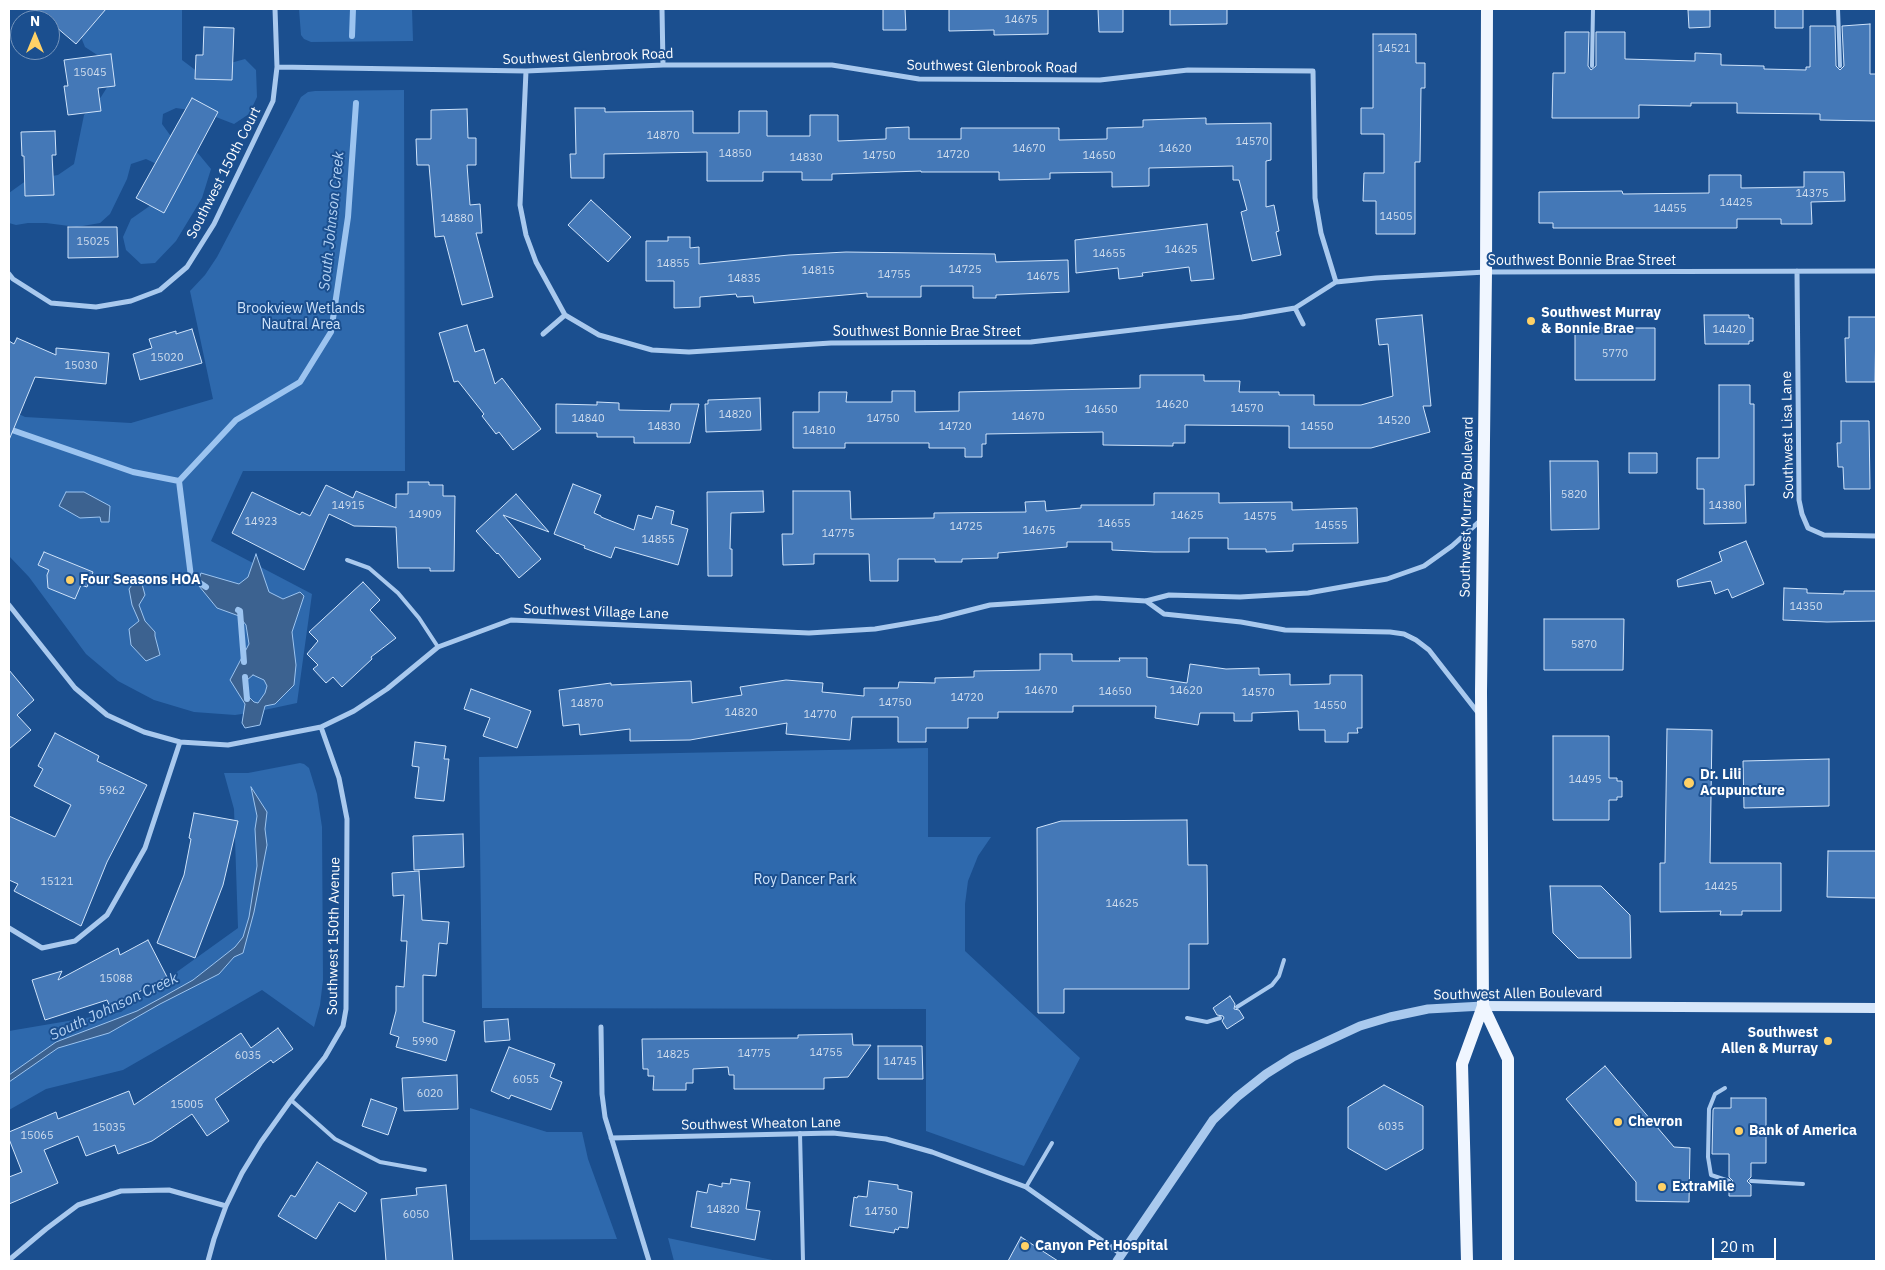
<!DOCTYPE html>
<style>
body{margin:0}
#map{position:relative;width:1885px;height:1270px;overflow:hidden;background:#1b4f8f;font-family:"IBM Plex Sans",sans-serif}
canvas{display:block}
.frame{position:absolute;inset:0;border:10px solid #fff;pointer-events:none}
.north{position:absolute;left:10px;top:10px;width:50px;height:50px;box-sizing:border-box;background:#1b4f8f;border:1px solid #7695bc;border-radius:50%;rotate:0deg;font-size:14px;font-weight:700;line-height:20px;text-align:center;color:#fff}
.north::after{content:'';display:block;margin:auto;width:18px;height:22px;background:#ffd166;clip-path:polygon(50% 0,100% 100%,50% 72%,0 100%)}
.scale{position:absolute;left:1712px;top:1238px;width:64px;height:22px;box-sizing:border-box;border:2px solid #fff;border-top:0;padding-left:6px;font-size:15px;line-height:18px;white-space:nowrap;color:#fff;-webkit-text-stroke:4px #1b4f8f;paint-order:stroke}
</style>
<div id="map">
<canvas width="1885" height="1270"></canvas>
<div class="frame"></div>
<div class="north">N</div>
<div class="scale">20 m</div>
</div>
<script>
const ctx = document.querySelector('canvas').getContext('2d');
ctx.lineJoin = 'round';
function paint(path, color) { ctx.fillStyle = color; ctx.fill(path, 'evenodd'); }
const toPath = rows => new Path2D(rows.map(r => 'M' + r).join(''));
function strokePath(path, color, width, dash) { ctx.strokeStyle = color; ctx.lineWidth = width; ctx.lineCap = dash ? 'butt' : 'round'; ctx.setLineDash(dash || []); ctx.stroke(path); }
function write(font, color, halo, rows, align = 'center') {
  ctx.font = font + ' "IBM Plex Sans",sans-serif'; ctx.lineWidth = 4; ctx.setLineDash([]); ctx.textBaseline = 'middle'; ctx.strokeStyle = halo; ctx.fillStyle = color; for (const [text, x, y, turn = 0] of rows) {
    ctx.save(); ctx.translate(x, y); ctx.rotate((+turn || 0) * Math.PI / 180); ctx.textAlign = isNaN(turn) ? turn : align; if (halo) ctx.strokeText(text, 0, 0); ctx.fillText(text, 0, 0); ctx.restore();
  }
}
paint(toPath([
 [88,9,182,9,182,60,198,72,245,59,256,70,257,97,249,114,234,124,203,112,176,108,163,114,162,124,170,135,192,146,211,169,202,198,176,241,155,263,141,264,126,250,123,237,131,219,154,203,165,168,146,159,131,164,127,179,110,214,100,223,77,227,46,223,28,223,16,225,9,223,9,193,27,180,58,175,74,164,84,115,101,97,111,81,108,62,85,47,79,32],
 [299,9,412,9,413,41,311,42,304,39,301,35],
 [404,90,405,471,243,471,211,541,312,594,297,703,255,712,235,715,194,712,154,700,118,681,86,654,29,577,9,556,9,409,25,417,131,423,213,399,190,291,205,275,217,257,301,97,308,92,315,91],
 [928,748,928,837,991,837,978,856,968,881,965,904,965,951,1080,1058,1024,1166,926,1131,926,1009,482,1008,479,757],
 [300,763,304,764,309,768,317,794,322,827,323,980,320,1005,314,1027,262,990,123,1070,46,1089,9,1110,9,1031,121,1012,238,928,234,809,224,773,248,773],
 [470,1108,547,1132,582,1132,588,1159,617,1239,470,1240],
 [668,1238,777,1261,674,1261]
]), '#2e69ad');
const water = toPath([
 [66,492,84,492,110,506,109,522,101,522,100,517,80,518,59,506,66,492],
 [256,554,269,592,283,599,300,592,304,596,292,632,296,665,294,685,275,704,265,706,260,725,245,728,242,723,245,704,230,680,249,644,246,625,239,616,217,608,199,586,199,579,201,573,239,584,248,577,256,554],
 [253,675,264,680,267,686,265,693,258,703,254,702,249,697,246,691,247,680,253,675],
 [134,582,142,584,145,595,139,605,145,621,155,632,155,636,160,655,146,661,131,645,129,629,139,621,132,605,129,589,134,582],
 [251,787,267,812,265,829,267,845,254,912,243,953,234,957,219,974,160,1004,109,1033,58,1048,9,1082,9,1075,56,1042,137,1011,161,998,193,980,235,947,243,937,249,917,257,866,255,829,257,816,251,787]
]);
paint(water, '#3c6290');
strokePath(water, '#9cc4f0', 1);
strokePath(toPath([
 [352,36,353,9],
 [9,429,133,472,179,481],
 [206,587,191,577,179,481,236,420,300,382,331,332,348,217,356,103],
 [238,610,240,611,244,662],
 [245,677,247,699]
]), '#9cc4f0', 6);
const building = toPath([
 [35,9,106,9,76,44,35,9],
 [883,9,905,9,906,30,883,30,883,9],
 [949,9,1048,9,1048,34,994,35,994,30,949,31,949,9],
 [1098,9,1123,9,1123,32,1099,32,1098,9],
 [1170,9,1227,9,1227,24,1170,25,1170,9],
 [1775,9,1803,9,1803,28,1775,28,1775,9],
 [1688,10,1710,10,1710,27,1689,28,1688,10],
 [1870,24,1870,74,1876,74,1876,121,1820,120,1820,114,1737,113,1737,103,1691,103,1691,106,1639,105,1639,118,1552,118,1553,73,1565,73,1565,32,1589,32,1588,66,1591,70,1596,66,1596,32,1625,32,1625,59,1695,61,1695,53,1721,54,1721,65,1764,66,1764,69,1806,70,1806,67,1810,67,1810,26,1835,26,1836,66,1840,70,1844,66,1842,26,1870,24],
 [204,27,234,28,232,80,195,79,196,55,203,55,204,27],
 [1373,34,1416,34,1416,63,1425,63,1425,88,1421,88,1420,162,1415,162,1415,234,1376,234,1376,201,1363,201,1364,173,1384,173,1384,134,1361,134,1361,108,1373,108,1373,34],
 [111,54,115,86,98,88,101,111,68,115,64,86,68,86,64,60,111,54],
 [192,98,218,112,164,213,136,198,192,98],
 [575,108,605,108,605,112,693,111,693,133,739,133,739,111,767,111,767,136,810,136,810,115,838,115,838,141,886,139,886,128,909,127,909,139,961,139,961,128,1059,128,1059,140,1107,139,1107,128,1143,127,1143,120,1206,118,1206,124,1271,123,1271,160,1266,161,1266,207,1274,205,1279,231,1276,232,1281,255,1252,261,1241,212,1247,210,1239,180,1233,180,1233,166,1149,168,1149,186,1112,187,1112,172,1050,173,1050,179,999,180,999,172,921,172,921,171,832,174,832,180,802,180,802,172,763,172,763,181,707,181,707,152,604,154,604,178,571,178,570,154,576,154,575,108],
 [467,109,468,138,476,138,476,165,467,165,470,205,480,204,482,233,476,233,493,297,462,305,444,236,435,237,429,165,417,165,416,139,431,139,431,110,467,109],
 [55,131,56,155,52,155,54,195,25,196,24,156,22,156,21,132,55,131],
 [1804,172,1844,172,1845,201,1811,202,1812,224,1781,224,1781,219,1737,219,1737,228,1553,228,1553,223,1539,223,1539,192,1622,191,1623,194,1709,193,1709,175,1741,175,1741,188,1804,187,1804,172],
 [591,200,631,237,608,262,568,225,591,200],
 [1207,224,1214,279,1191,281,1189,267,1142,273,1143,276,1119,279,1118,268,1076,273,1075,240,1207,224],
 [68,227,117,227,118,257,68,258,68,227],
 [668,237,690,237,690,248,699,247,699,264,789,255,846,252,995,254,996,262,1068,260,1069,292,996,295,996,298,973,298,973,286,921,286,921,297,867,297,867,293,754,303,753,296,737,297,736,294,700,297,700,307,674,308,674,281,646,281,646,241,668,241,668,237],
 [1422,315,1431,406,1423,406,1430,432,1371,448,1289,448,1289,426,1185,425,1185,443,1173,443,1173,446,1103,445,1103,432,986,434,986,444,982,444,982,457,965,457,965,448,929,448,929,443,845,443,845,448,793,448,793,412,819,412,819,392,847,392,846,402,892,402,892,391,915,391,915,412,959,411,959,392,1140,388,1140,375,1204,375,1204,381,1240,381,1239,392,1279,392,1279,395,1314,395,1314,405,1361,405,1393,396,1388,344,1379,345,1376,319,1422,315],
 [1704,315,1749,315,1749,318,1753,318,1753,341,1749,341,1749,344,1705,344,1704,315],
 [1849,317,1876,317,1875,382,1846,382,1845,338,1849,338,1849,317],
 [467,325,475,352,484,349,495,384,502,378,541,429,513,450,499,432,496,434,482,416,484,414,458,381,454,382,439,333,467,325],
 [1575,328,1655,328,1655,380,1575,380,1575,328],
 [192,329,202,363,140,380,133,354,152,348,149,339,176,331,176,334,192,329],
 [17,338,56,355,56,348,109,353,106,384,35,377,9,440,9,341,14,344,17,338],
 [1719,385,1750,385,1750,404,1754,404,1754,485,1745,485,1746,523,1704,524,1704,489,1697,489,1697,458,1719,458,1719,385],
 [760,398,761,430,706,432,705,404,708,404,708,400,760,398],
 [597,402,619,403,619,410,670,411,671,404,699,404,690,443,634,443,634,437,597,437,597,433,556,433,556,404,597,405,597,402],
 [1841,421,1869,421,1870,489,1844,489,1843,467,1838,467,1837,443,1841,443,1841,421],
 [1629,453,1657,453,1657,473,1629,473,1629,453],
 [1550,461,1598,461,1599,529,1551,530,1550,461],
 [408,482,429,482,429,485,443,485,443,496,455,496,454,571,430,571,430,568,398,568,396,527,354,526,329,514,304,570,232,533,252,492,300,515,302,512,310,516,326,485,353,498,356,491,396,508,396,494,408,494,408,482],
 [573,484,601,495,594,513,601,516,601,517,634,530,638,515,652,519,656,506,674,511,671,524,688,529,678,565,615,547,611,558,584,548,585,546,554,534,573,484],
 [763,491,764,512,731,513,730,549,732,549,732,576,708,576,707,492,763,491],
 [793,491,850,491,851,519,934,518,934,513,1026,512,1025,502,1045,501,1046,511,1081,508,1081,505,1154,505,1154,493,1219,493,1219,503,1292,502,1292,510,1357,508,1358,543,1293,544,1293,551,1266,552,1266,549,1228,549,1228,538,1189,538,1189,552,1154,552,1112,550,1112,542,1067,542,1067,547,998,553,998,558,962,559,962,562,935,562,935,559,898,559,898,581,870,581,869,554,814,554,814,564,783,565,782,534,793,534,793,491],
 [516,494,549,532,503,515,541,559,519,578,498,553,497,554,476,531,516,494],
 [1746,541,1764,584,1732,598,1728,589,1715,594,1711,581,1678,587,1677,580,1722,561,1719,552,1746,541],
 [44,552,93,572,87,587,81,585,75,599,48,588,47,575,49,570,38,565,44,552],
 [363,582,380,600,370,610,396,638,371,657,372,659,342,687,333,677,326,683,313,669,318,665,307,654,318,641,309,632,363,582],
 [1784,588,1807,589,1807,593,1844,594,1844,591,1876,591,1876,621,1827,622,1783,620,1784,588],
 [1544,619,1624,619,1623,670,1544,670,1544,619],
 [1040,654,1072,654,1072,661,1120,661,1119,658,1147,658,1147,677,1187,683,1190,664,1226,669,1259,668,1259,675,1290,674,1290,685,1330,684,1330,675,1362,675,1362,728,1357,728,1358,733,1348,733,1348,742,1325,742,1325,730,1299,730,1298,711,1252,713,1252,721,1234,721,1234,713,1200,713,1198,725,1155,718,1156,706,1073,706,1073,712,998,712,998,718,968,718,968,728,926,728,926,742,898,742,898,717,852,717,850,740,786,734,787,723,690,740,630,741,630,729,580,735,579,724,563,726,559,690,611,683,611,685,691,681,692,703,742,695,740,687,786,680,823,683,822,692,864,696,864,688,898,688,899,682,935,683,935,678,974,677,974,671,1040,670,1040,654],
 [9,670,34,700,17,715,31,730,9,749,9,670],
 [471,689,531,711,517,748,483,736,490,718,464,709,471,689],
 [1667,729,1712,730,1710,863,1781,863,1781,911,1742,911,1742,915,1720,915,1721,911,1660,912,1660,863,1665,863,1667,729],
 [55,733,99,756,97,761,147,785,107,862,81,926,14,891,18,884,9,880,9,816,55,837,71,805,34,786,43,769,38,766,55,733],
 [1553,736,1609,736,1609,778,1617,778,1617,781,1622,781,1622,797,1617,797,1617,800,1609,800,1609,820,1553,820,1553,736],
 [415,742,446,746,444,759,449,759,444,801,415,798,419,767,412,766,415,742],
 [1829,759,1829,806,1744,808,1743,761,1829,759],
 [194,813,238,821,223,885,195,958,157,943,184,875,191,839,189,838,194,813],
 [1187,820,1188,865,1207,865,1208,944,1189,944,1189,989,1064,989,1064,1013,1038,1013,1037,828,1061,821,1187,820],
 [463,834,464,867,414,870,413,836,463,834],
 [1828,851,1876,851,1876,898,1827,897,1828,851],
 [419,871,422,920,449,922,447,944,439,943,436,976,423,975,423,1022,455,1031,446,1061,396,1047,399,1037,390,1034,396,1011,396,986,404,987,407,941,401,941,404,895,393,896,392,873,419,871],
 [1550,886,1601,886,1630,915,1631,958,1578,958,1553,933,1550,886],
 [148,940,167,977,110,1007,107,1000,45,1020,32,980,62,971,58,980,118,948,120,955,148,940],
 [1230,996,1235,1004,1234,1009,1239,1010,1244,1018,1227,1029,1222,1021,1224,1018,1223,1016,1217,1015,1213,1008,1230,996],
 [508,1019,510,1040,485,1042,484,1021,508,1019],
 [278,1028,293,1049,273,1063,271,1060,215,1099,229,1121,207,1136,192,1114,152,1141,118,1154,115,1145,86,1156,78,1136,44,1150,58,1183,9,1204,9,1177,22,1172,9,1139,9,1132,56,1112,58,1119,129,1091,134,1105,241,1033,251,1048,278,1028],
 [852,1034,853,1045,871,1045,848,1077,824,1078,824,1089,734,1089,734,1075,729,1075,728,1067,693,1069,693,1083,686,1083,686,1090,653,1090,654,1076,648,1076,648,1069,643,1069,642,1039,798,1038,798,1035,852,1034],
 [878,1046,922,1046,923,1079,878,1079,878,1046],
 [509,1047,555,1064,550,1077,562,1082,551,1110,511,1095,509,1099,491,1091,509,1047],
 [1605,1066,1674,1147,1690,1148,1689,1202,1636,1201,1636,1182,1566,1099,1605,1066],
 [457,1075,458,1109,404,1111,402,1078,457,1075],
 [1384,1085,1423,1106,1423,1149,1386,1170,1348,1148,1348,1107,1384,1085],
 [1731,1098,1766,1098,1766,1163,1751,1163,1751,1177,1747,1181,1751,1185,1751,1196,1729,1196,1729,1185,1733,1181,1729,1177,1729,1154,1712,1154,1713,1110,1714,1108,1731,1108,1731,1098],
 [371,1099,397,1108,388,1135,362,1126,371,1099],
 [317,1162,367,1193,355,1212,339,1202,316,1239,278,1216,291,1195,295,1197,317,1162],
 [731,1179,750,1182,746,1209,760,1211,755,1240,691,1227,697,1191,707,1193,709,1184,722,1187,722,1183,730,1184,731,1179],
 [869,1181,898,1185,898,1189,912,1192,908,1228,899,1227,898,1230,895,1229,894,1233,850,1226,854,1197,857,1198,858,1196,867,1197,869,1181],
 [446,1185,453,1261,386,1261,381,1199,417,1195,416,1188,446,1185],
 [1021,1237,1058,1261,1008,1261,1021,1237]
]);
paint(building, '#4478b7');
strokePath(building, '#cfe3fa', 1);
strokePath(toPath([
 [1838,9,1840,66],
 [1592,66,1593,9],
 [347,560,369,568,398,593,419,618,438,647],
 [1237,1007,1272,985,1279,976,1284,960],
 [1187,1018,1207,1022,1220,1018],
 [1725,1088,1715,1094,1709,1109,1708,1157,1711,1175,1729,1181],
 [291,1100,335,1139,380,1162,425,1170],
 [800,1133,803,1261],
 [1751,1181,1803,1184],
 [1026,1187,1052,1143]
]), '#a9c9ee', 4);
strokePath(toPath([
 [662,9,663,65],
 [277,67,526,71,663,65,832,65,919,79,1100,80,1188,70,1313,71,1315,198,1321,233,1336,282],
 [526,71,520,205,526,235,536,262,565,315,599,335,652,350,689,352,831,343,1031,342,1242,317,1295,308,1336,282,1376,278,1486,272,1876,271],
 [1797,271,1799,500,1802,514,1808,528,1824,535,1876,536],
 [9,274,13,279,51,303,96,307,131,301,160,290,187,267,214,224,273,101,277,67,275,9],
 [1295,308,1303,324],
 [543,334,565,315],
 [1146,601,1164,614,1241,622,1285,630,1390,632,1404,634,1416,640,1429,650,1479,714],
 [9,605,75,688,107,715,144,732,180,742,228,745,321,727,354,711,387,689,438,647,511,620,809,633,875,629,939,618,990,605,1096,598,1146,601,1169,595,1240,597,1308,593,1387,579,1424,566,1452,546,1481,520],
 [9,928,42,948,75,941,107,915,145,848,180,742],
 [601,1027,602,1094,605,1117,649,1261],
 [611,1138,833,1133,886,1139,932,1152,1026,1187,1121,1254],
 [9,1260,46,1229,78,1205,121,1191,169,1190,226,1206],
 [208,1261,214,1239,226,1206,242,1173,261,1142,291,1100,325,1057,343,1026,346,1009,347,819,339,778,321,727]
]), '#a9c9ee', 5);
strokePath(toPath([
 [1117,1261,1213,1120,1237,1097,1266,1074,1293,1057,1360,1026,1390,1017,1428,1009,1483,1006]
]), '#a9c9ee', 9);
strokePath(toPath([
 [1483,1006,1876,1008]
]), '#d6e6fa', 10);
strokePath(toPath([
 [1483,1006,1508,1059,1508,1261],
 [1467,1261,1462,1064,1483,1006,1481,692,1486,272,1487,9]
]), '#f0f6ff', 12);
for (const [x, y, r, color] of [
 [1531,321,5,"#ffd166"],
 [70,580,5,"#ffd166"],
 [1689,783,6,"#ffd166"],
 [1828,1041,5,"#ffd166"],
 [1618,1122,5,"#ffd166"],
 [1739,1131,5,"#ffd166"],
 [1662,1187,5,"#ffd166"],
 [1025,1246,5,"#ffd166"]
]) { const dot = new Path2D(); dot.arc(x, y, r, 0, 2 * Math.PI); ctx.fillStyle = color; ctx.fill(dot); strokePath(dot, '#1b4f8f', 2); }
write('11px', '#d0dded', null, [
 ["14675",1021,20],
 ["14521",1394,49],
 ["15045",90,73],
 ["14870",663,136],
 ["14570",1252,142],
 ["14670",1029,149],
 ["14620",1175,149],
 ["14850",735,154],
 ["14720",953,155],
 ["14750",879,156],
 ["14650",1099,156],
 ["14830",806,158],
 ["14375",1812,194],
 ["14425",1736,203],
 ["14455",1670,209],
 ["14505",1396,217],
 ["14880",457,219],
 ["15025",93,242],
 ["14625",1181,250],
 ["14655",1109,254],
 ["14855",673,264],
 ["14725",965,270],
 ["14815",818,271],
 ["14755",894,275],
 ["14675",1043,277],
 ["14835",744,279],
 ["14420",1729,330],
 ["5770",1615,354],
 ["15020",167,358],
 ["15030",81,366],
 ["14620",1172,405],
 ["14570",1247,409],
 ["14650",1101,410],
 ["14820",735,415],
 ["14670",1028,417],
 ["14840",588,419],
 ["14750",883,419],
 ["14520",1394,421],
 ["14830",664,427],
 ["14720",955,427],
 ["14550",1317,427],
 ["14810",819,431],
 ["5820",1574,495],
 ["14915",348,506],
 ["14380",1725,506],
 ["14909",425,515],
 ["14625",1187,516],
 ["14575",1260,517],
 ["14923",261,522],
 ["14655",1114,524],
 ["14555",1331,526],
 ["14725",966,527],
 ["14675",1039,531],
 ["14775",838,534],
 ["14855",658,540],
 ["14350",1806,607],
 ["5870",1584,645],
 ["14670",1041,691],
 ["14620",1186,691],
 ["14650",1115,692],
 ["14570",1258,693],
 ["14720",967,698],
 ["14750",895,703],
 ["14870",587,704],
 ["14550",1330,706],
 ["14820",741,713],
 ["14770",820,715],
 ["14495",1585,780],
 ["5962",112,791],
 ["15121",57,882],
 ["14425",1721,887],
 ["14625",1122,904],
 ["15088",116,979],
 ["5990",425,1042],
 ["14755",826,1053],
 ["14775",754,1054],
 ["14825",673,1055],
 ["6035",248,1056],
 ["14745",900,1062],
 ["6055",526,1080],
 ["6020",430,1094],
 ["15005",187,1105],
 ["6035",1391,1127],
 ["15035",109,1128],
 ["15065",37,1136],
 ["14820",723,1210],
 ["14750",881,1212],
 ["6050",416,1215]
]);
write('14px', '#fff', '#1b4f8f', [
 ["Southwest Glenbrook Road",588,57,-2],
 ["Southwest Glenbrook Road",992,67,1],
 ["Southwest 150th Court",224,173,-63],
 ["Southwest Bonnie Brae Street",1582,261],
 ["Southwest Bonnie Brae Street",927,332],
 ["Southwest Lisa Lane",1788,435,-91],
 ["Southwest Murray Boulevard",1467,507,-89],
 ["Southwest Village Lane",596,612,2],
 ["Southwest 150th Avenue",334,936,-89],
 ["Southwest Allen Boulevard",1518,994,-1],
 ["Southwest Wheaton Lane",761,1124,-1]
]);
write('14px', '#cfe3fa', '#1b4f8f', [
 ["Brookview Wetlands",301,309],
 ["Nautral Area",301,325],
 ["Roy Dancer Park",805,880]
]);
write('bold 14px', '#fff', '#1b4f8f', [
 ["Southwest Murray",1541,313],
 ["& Bonnie Brae",1541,329],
 ["Four Seasons HOA",80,580],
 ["Dr. Lili",1700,775],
 ["Acupuncture",1700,791],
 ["Southwest",1818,1033,"right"],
 ["Allen & Murray",1818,1049,"right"],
 ["Chevron",1628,1122],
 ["Bank of America",1749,1131],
 ["ExtraMile",1672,1187],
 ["Canyon Pet Hospital",1035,1246]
], 'left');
write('italic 15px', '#b5d3f5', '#1b4f8f', [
 ["South Johnson Creek",332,221,-84],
 ["South Johnson Creek",114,1007,-25]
]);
</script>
